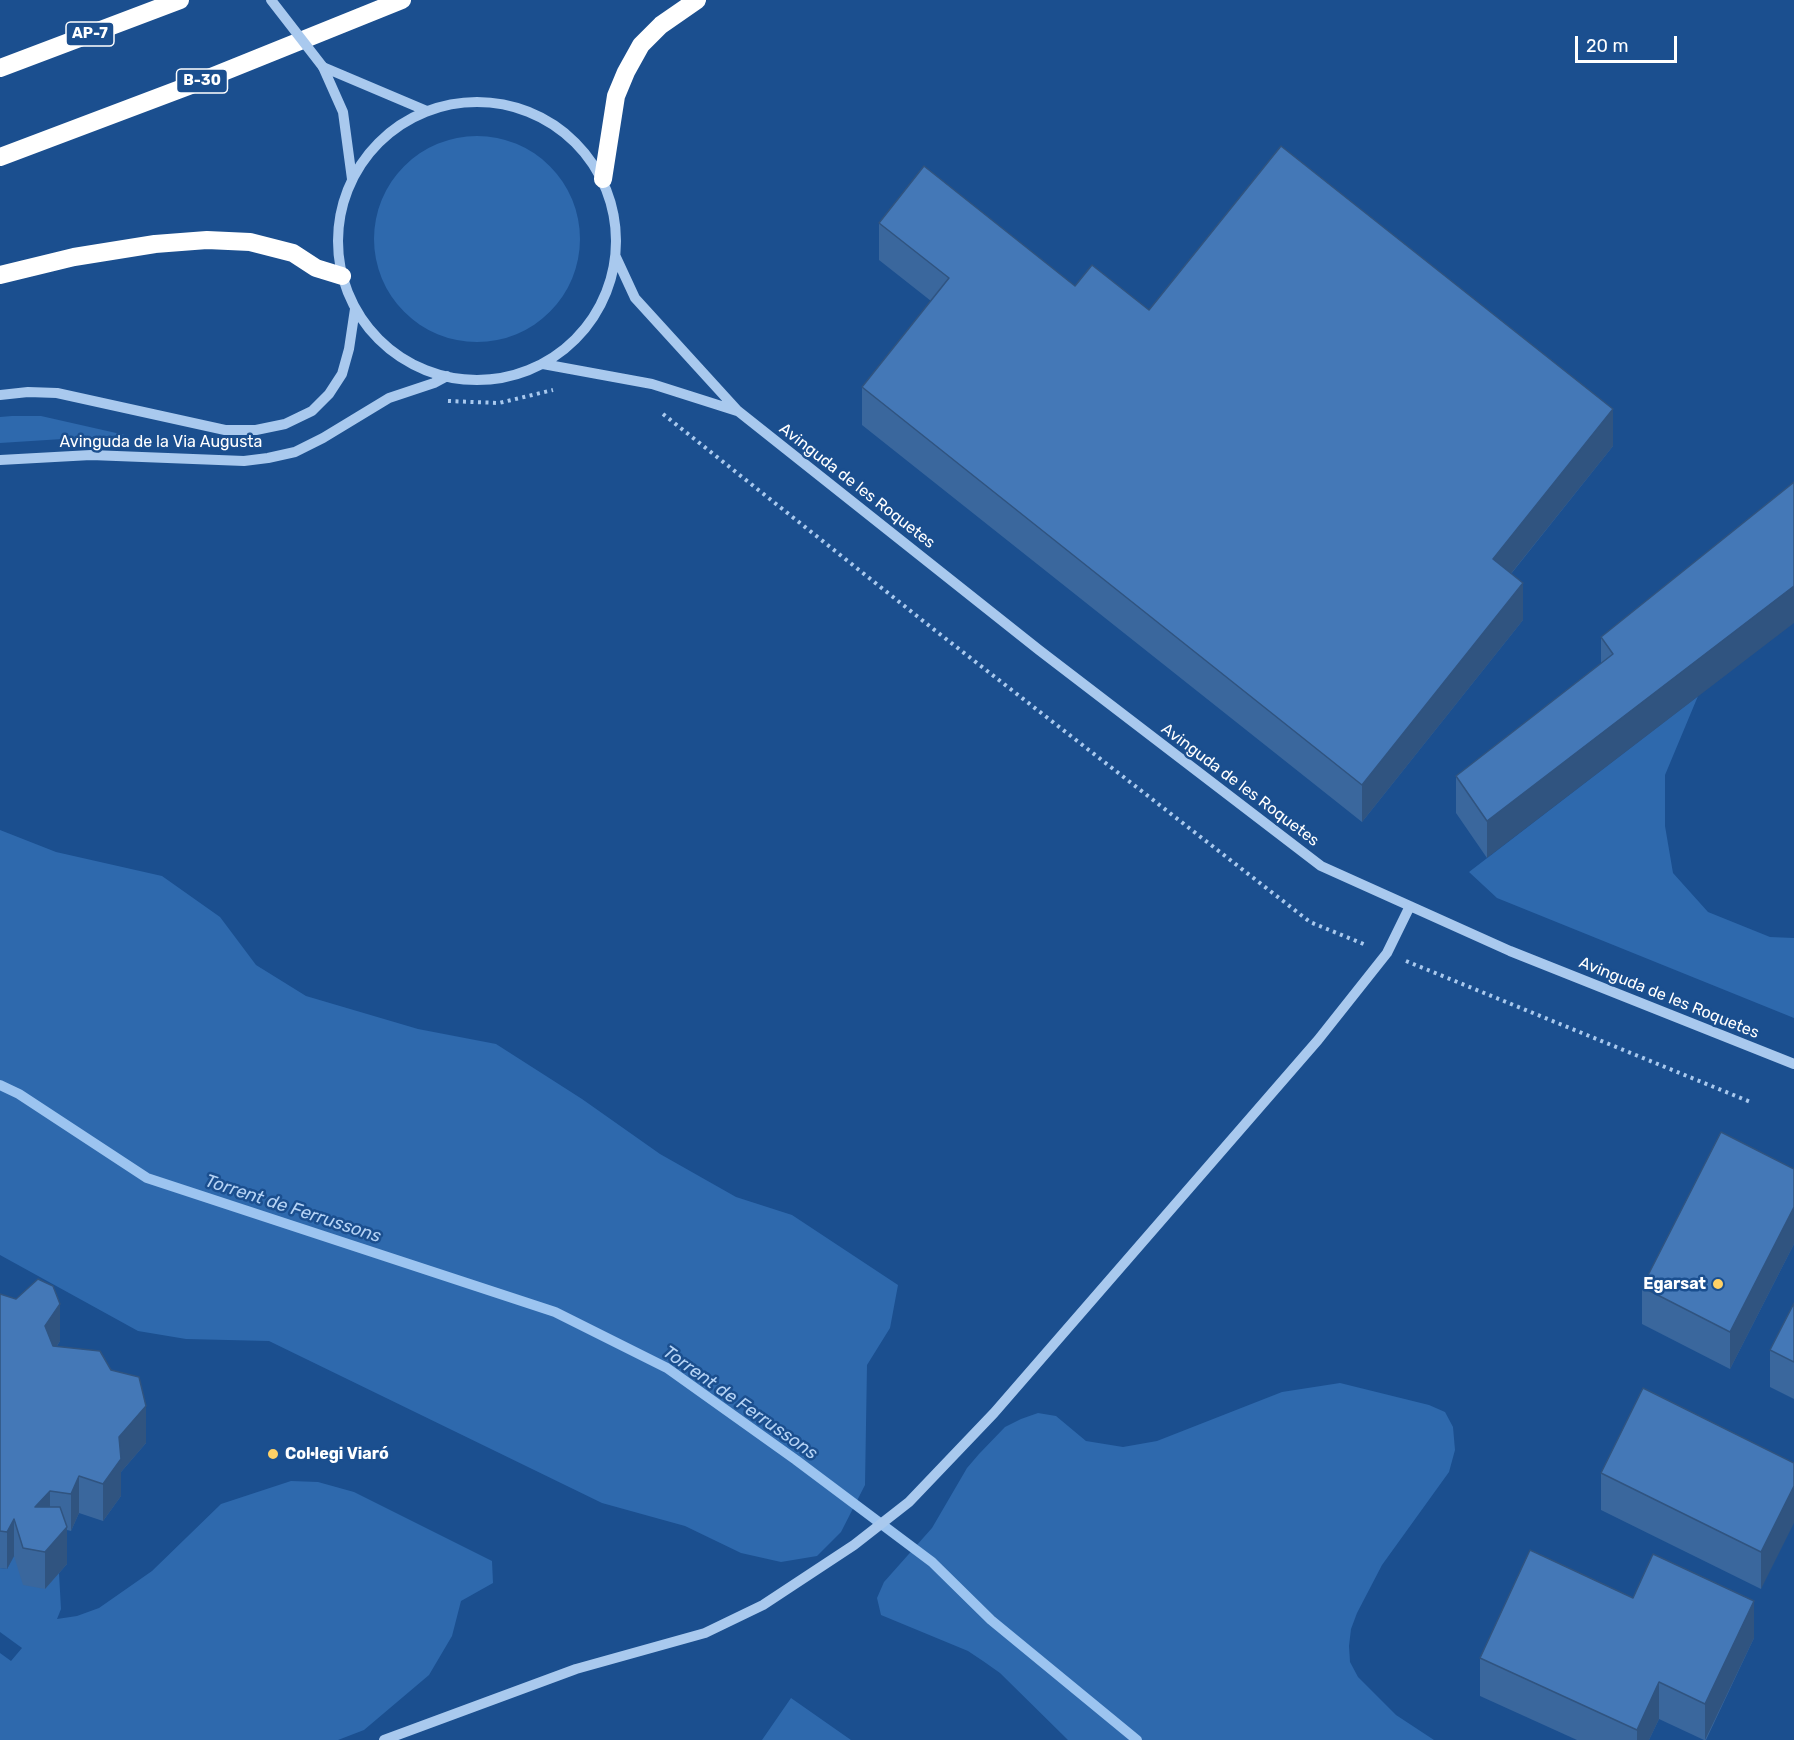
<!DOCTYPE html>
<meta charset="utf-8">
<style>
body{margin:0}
#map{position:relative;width:1794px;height:1740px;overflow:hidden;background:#1b4f8f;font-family:Rubik,sans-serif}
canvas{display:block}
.scale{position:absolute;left:1575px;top:36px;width:102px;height:27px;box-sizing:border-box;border:3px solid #fff;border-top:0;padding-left:8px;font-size:18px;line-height:21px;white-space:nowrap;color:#fff;-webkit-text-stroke:4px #1b4f8f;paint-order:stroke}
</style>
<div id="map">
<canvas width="1794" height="1740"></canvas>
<div class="scale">20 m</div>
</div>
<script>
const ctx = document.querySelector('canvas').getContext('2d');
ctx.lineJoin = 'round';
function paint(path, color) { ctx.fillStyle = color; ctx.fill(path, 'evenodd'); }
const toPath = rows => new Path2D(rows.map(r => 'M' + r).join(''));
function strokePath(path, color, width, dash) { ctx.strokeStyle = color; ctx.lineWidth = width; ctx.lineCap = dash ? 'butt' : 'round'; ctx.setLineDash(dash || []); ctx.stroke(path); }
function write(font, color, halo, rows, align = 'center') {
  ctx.font = font + ' Rubik,sans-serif'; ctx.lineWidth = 5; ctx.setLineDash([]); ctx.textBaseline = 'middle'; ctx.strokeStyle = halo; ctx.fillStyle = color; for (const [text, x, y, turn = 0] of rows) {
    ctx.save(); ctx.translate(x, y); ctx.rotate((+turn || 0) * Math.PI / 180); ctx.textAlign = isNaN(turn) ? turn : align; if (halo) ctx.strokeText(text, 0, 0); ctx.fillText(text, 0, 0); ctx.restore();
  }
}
paint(toPath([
 '374 239a103 103 0 1 1 206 0a103 103 0 1 1-206 0Z',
 [12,416,41,416,125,435,0,443,0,417],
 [1698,696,1665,775,1665,826,1673,873,1708,912,1770,937,1794,938,1794,1018,1497,898,1469,872],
 [0,830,56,852,162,876,220,917,256,965,306,996,418,1029,496,1044,582,1099,660,1154,736,1197,792,1215,898,1285,890,1328,867,1365,865,1485,841,1532,817,1556,781,1562,741,1553,685,1526,602,1503,269,1341,186,1339,138,1331,0,1255],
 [1340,1383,1429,1405,1445,1412,1453,1427,1455,1450,1449,1472,1382,1565,1357,1613,1351,1629,1349,1646,1350,1662,1358,1677,1396,1715,1434,1740,1068,1740,1000,1673,983,1661,968,1651,881,1615,877,1598,884,1582,932,1528,967,1468,979,1454,1005,1427,1021,1419,1038,1413,1056,1416,1086,1441,1123,1447,1157,1441,1282,1392],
 [291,1481,318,1482,354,1492,492,1561,493,1583,461,1601,452,1636,429,1675,364,1730,338,1740,0,1740,0,1653,11,1661,22,1648,0,1632,0,1568,7,1569,14,1556,59,1573,61,1609,57,1619,77,1616,99,1608,152,1571,221,1504],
 [791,1698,851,1740,762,1740]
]), '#2e69ad');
strokePath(toPath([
 [0,1085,19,1094,147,1178,555,1312,667,1368,796,1460,932,1562,991,1620,1137,1740]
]), '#9cc4f0', 10);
strokePath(toPath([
 [448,401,499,403,553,390],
 [663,414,932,628,1310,922,1366,945],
 [1406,961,1753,1103]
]), '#a9c9ee', 4, [3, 4.5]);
strokePath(toPath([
 [323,67,343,112,352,179],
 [323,67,427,111],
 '338 241a139 139 0 1 1 278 0a139 139 0 1 1-278 0Z',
 [616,257,635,298,738,411,1039,650,1321,866,1510,951,1794,1064],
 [543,364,652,384,737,411],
 [0,395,28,392,57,393,225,430,256,430,285,424,312,411,329,394,342,374,349,349,355,309],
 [0,460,91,455,244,461,268,458,295,452,323,438,389,398,434,383,447,376],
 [384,1740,576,1669,705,1633,763,1605,854,1545,909,1502,994,1413,1318,1040,1387,953,1410,906]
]), '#a9c9ee', 10);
strokePath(toPath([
 [0,68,180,0],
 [0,157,191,85,402,0],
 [603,179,616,96,626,72,641,45,661,25,697,0],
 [0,275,74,257,155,244,207,240,250,242,293,253,316,268,342,276]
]), '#fff', 18);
strokePath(toPath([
 [271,0,323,67]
]), '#a9c9ee', 10);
paint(toPath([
 [879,223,1149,310,1613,446,1511,574,1523,620,1362,822,862,425,862,387,931,301,879,260],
 [1794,482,1487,858,1456,813,1456,776,1601,663,1601,637],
 [1794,1169,1794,1244,1730,1369,1642,1324,1642,1287],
 [0,1294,60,1341,57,1346,146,1443,121,1472,121,1496,103,1521,79,1513,71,1531,67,1530,67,1564,45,1589,23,1585,14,1556,7,1569,0,1568],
 [1794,1303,1794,1399,1770,1387,1770,1350],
 [1794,1463,1761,1589,1601,1510,1601,1473],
 [1633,1598,1754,1638,1706,1740,1704,1740,1659,1719,1649,1740,1577,1740,1480,1696,1480,1658]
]), '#3a679d');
paint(toPath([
 [1613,409,1613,446,1493,596,1493,559],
 [1523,583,1523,620,1362,822,1362,785],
 [1794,586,1794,623,1487,858,1487,821],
 [1794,1207,1794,1244,1730,1369,1730,1332],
 [60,1304,60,1341,45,1364,45,1326],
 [146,1406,146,1443,121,1472,121,1496,103,1521,103,1484,119,1437],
 [79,1476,79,1513,71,1531,71,1494],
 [1794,1486,1794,1523,1761,1589,1761,1552],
 [50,1491,50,1528,35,1507],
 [14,1519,14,1556,7,1569,7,1532],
 [67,1527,67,1564,45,1589,45,1552],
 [1754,1601,1754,1638,1705,1740,1705,1704],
 [1659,1682,1659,1719,1649,1740,1637,1740,1637,1730]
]), '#305480');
const building = toPath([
 [1281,146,1613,409,1493,559,1523,583,1362,785,862,387,949,278,879,223,924,166,1075,286,1092,265,1149,310,1281,146],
 [1794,482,1794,586,1487,821,1456,776,1613,654,1601,637,1794,482],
 [1721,1132,1794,1169,1794,1207,1730,1332,1642,1287,1721,1132],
 [38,1279,53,1286,60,1304,45,1326,53,1346,100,1351,111,1370,139,1377,146,1406,119,1437,121,1459,103,1484,79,1476,71,1494,50,1491,35,1507,60,1507,67,1527,45,1552,23,1548,14,1519,7,1532,0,1531,0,1294,16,1299,38,1279],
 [1794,1303,1794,1362,1770,1350,1794,1303],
 [1643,1388,1794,1463,1794,1486,1761,1552,1601,1473,1643,1388],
 [1530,1550,1633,1598,1653,1554,1754,1601,1705,1704,1659,1682,1637,1730,1480,1658,1530,1550]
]);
paint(building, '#4478b7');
strokePath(building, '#305480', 1.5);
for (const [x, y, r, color] of [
 [1718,1284,6,"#ffd166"],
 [273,1454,6,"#ffd166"]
]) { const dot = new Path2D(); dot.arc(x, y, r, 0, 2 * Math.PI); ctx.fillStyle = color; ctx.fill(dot); strokePath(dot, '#1b4f8f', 2); }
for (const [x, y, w] of [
 [90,34,48],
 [202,81,51]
]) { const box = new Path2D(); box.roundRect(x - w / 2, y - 12, w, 24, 4.5); ctx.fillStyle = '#1b4f8f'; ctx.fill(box); strokePath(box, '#fff', 1.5); }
write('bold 15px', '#fff', null, [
 ["AP-7",90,34],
 ["B-30",202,81]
]);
write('16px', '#fff', '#1b4f8f', [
 ["Avinguda de la Via Augusta",161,442],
 ["Avinguda de les Roquetes",857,486,38],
 ["Avinguda de les Roquetes",1240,785,37],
 ["Avinguda de les Roquetes",1669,998,22]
]);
write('bold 16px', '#fff', '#1b4f8f', [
 ["Egarsat",1706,1284],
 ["Col·legi Viaró",285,1454,"left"]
], 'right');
write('italic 18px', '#b5d3f5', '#1b4f8f', [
 ["Torrent de Ferrussons",293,1209,18],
 ["Torrent de Ferrussons",740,1403,35]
]);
</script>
